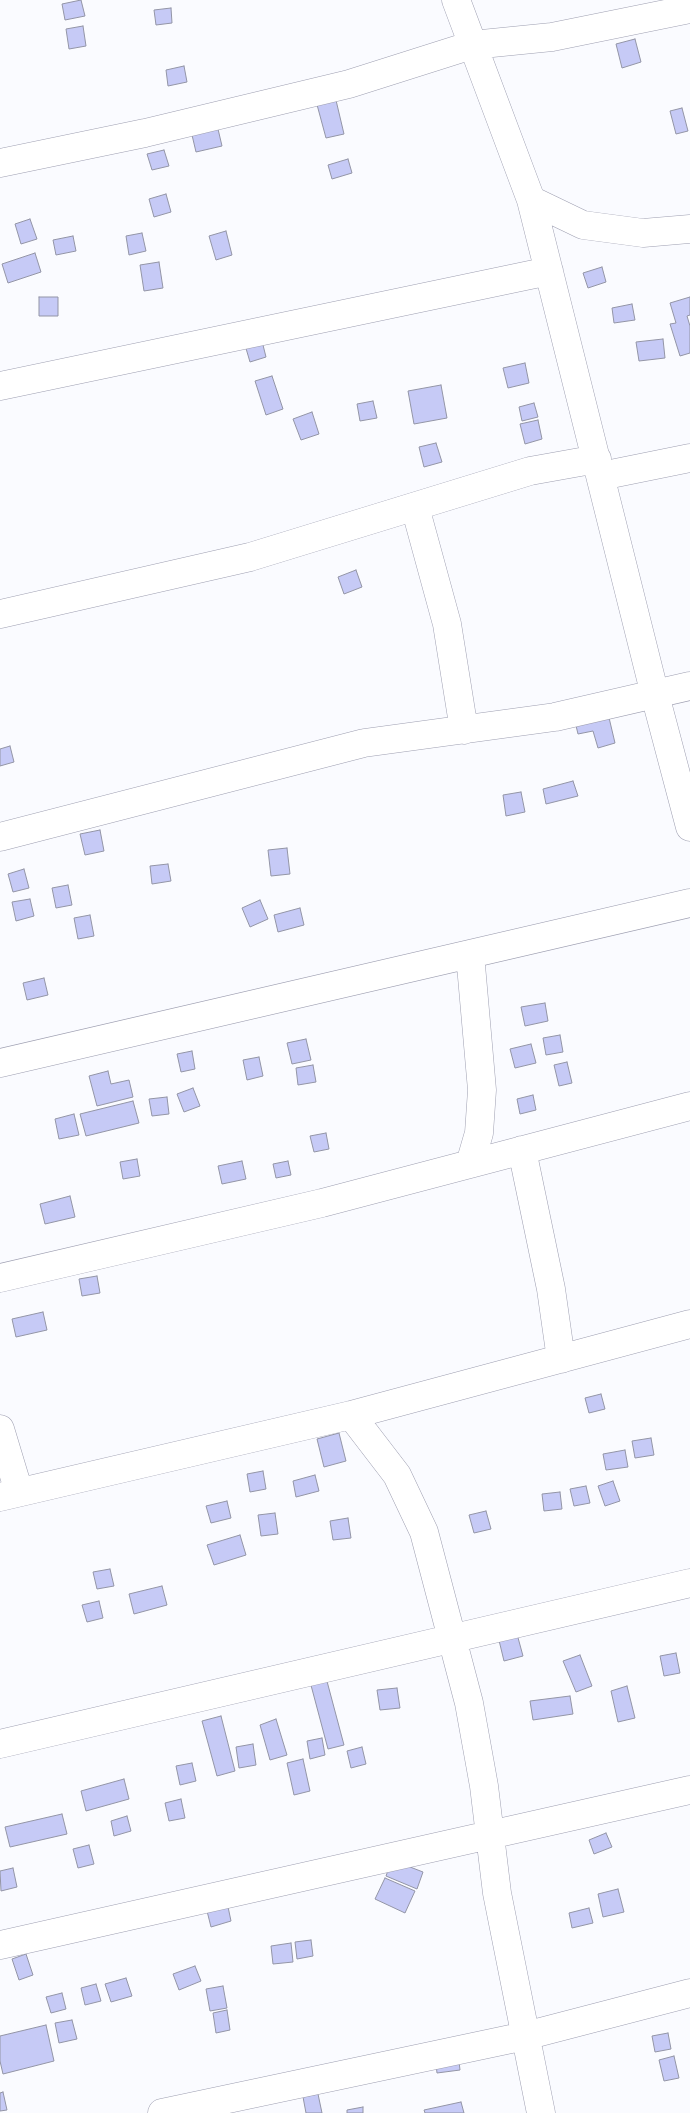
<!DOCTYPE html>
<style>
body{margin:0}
canvas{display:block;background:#fafbff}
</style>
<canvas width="690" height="2113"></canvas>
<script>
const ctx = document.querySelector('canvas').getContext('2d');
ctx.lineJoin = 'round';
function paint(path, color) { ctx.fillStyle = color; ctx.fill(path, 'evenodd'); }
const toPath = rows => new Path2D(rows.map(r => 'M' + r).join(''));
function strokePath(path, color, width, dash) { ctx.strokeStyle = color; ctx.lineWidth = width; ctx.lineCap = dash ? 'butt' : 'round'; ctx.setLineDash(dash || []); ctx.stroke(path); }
const building = toPath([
 [81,0,85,16,65,20,62,4,81,0],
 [171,8,172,23,156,25,154,10,171,8],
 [83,26,86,46,69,49,66,29,83,26],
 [635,39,641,62,622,68,616,44,635,39],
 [184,66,187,82,168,86,166,70,184,66],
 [335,96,344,134,326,138,316,101,335,96],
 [682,108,688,131,676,134,670,111,682,108],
 [218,129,222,146,196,152,192,135,218,129],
 [164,150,169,166,152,170,147,154,164,150],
 [348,159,352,173,332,179,328,165,348,159],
 [166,194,171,212,154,217,149,199,166,194],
 [30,219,37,239,21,244,15,224,30,219],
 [226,231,232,255,216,260,209,236,226,231],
 [142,233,146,251,129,255,126,236,142,233],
 [73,236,76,251,56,255,53,240,73,236],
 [35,253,41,272,8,283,2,264,35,253],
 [159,262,163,288,144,291,140,265,159,262],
 [602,267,606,282,588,288,583,273,602,267],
 [39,297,58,297,58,316,39,316,39,297],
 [690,297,690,315,687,316,690,326,690,353,680,356,670,324,676,323,670,303,690,297],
 [632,304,635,320,614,323,612,308,632,304],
 [663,339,665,358,639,361,636,342,663,339],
 [262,341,266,357,250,362,245,345,262,341],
 [525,363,529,383,508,388,503,368,525,363],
 [272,376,283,409,266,415,255,381,272,376],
 [441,385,447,418,414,424,408,391,441,385],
 [373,401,377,418,360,421,357,404,373,401],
 [534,403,538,417,522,421,519,407,534,403],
 [312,412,319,434,301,440,293,419,312,412],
 [538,420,542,439,525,444,520,424,538,420],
 [436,443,442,462,424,467,419,447,436,443],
 [356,570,362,587,344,594,338,577,356,570],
 [606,705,615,743,598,748,593,731,578,734,573,713,606,705],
 [10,746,14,762,0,766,0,749,10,746],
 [573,781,578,796,546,804,543,789,573,781],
 [521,792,525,812,506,816,503,795,521,792],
 [100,830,104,851,85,855,80,834,100,830],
 [287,848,290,874,271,876,268,850,287,848],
 [168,864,171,881,152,884,150,866,168,864],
 [24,869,29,888,13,892,8,874,24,869],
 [68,885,72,905,56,908,52,888,68,885],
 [30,899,34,916,16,921,12,902,30,899],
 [260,900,268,919,250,927,242,908,260,900],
 [300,908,304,925,278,932,274,915,300,908],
 [90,915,94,936,78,939,74,918,90,915],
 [44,978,48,995,27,1000,23,983,44,978],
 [545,1003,548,1021,525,1026,521,1007,545,1003],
 [560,1035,563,1052,546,1055,543,1038,560,1035],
 [306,1039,311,1060,292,1064,287,1043,306,1039],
 [531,1044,536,1063,515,1068,510,1049,531,1044],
 [192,1051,195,1069,181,1072,177,1054,192,1051],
 [259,1057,263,1076,247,1080,243,1060,259,1057],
 [567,1062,572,1083,559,1086,554,1065,567,1062],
 [313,1065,316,1082,298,1085,296,1068,313,1065],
 [108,1071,111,1084,129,1080,133,1097,97,1106,89,1076,108,1071],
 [193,1088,200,1106,184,1112,177,1094,193,1088],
 [533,1095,536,1110,520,1114,517,1099,533,1095],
 [167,1097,169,1114,152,1116,149,1099,167,1097],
 [133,1101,139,1123,86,1136,80,1114,133,1101],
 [74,1114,79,1135,59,1139,55,1119,74,1114],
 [326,1133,329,1149,314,1152,310,1136,326,1133],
 [137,1159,140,1176,123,1179,120,1162,137,1159],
 [242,1161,246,1179,222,1184,218,1166,242,1161],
 [288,1161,291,1175,276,1178,273,1164,288,1161],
 [70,1196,75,1217,45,1224,40,1204,70,1196],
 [97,1276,100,1293,82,1296,79,1279,97,1276],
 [43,1312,47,1330,16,1337,12,1319,43,1312],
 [601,1394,605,1409,589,1413,585,1398,601,1394],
 [339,1433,346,1461,324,1467,317,1439,339,1433],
 [651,1438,654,1455,635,1458,632,1441,651,1438],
 [625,1450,628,1467,606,1470,603,1454,625,1450],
 [263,1471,266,1489,250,1492,247,1474,263,1471],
 [315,1475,319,1491,296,1497,293,1481,315,1475],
 [613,1481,620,1501,605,1506,598,1486,613,1481],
 [586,1486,590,1503,574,1506,570,1489,586,1486],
 [560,1492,562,1509,544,1511,542,1494,560,1492],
 [227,1501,231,1518,211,1523,206,1506,227,1501],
 [486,1511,491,1529,474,1533,469,1515,486,1511],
 [275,1513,278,1534,261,1536,258,1515,275,1513],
 [348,1518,351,1538,333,1540,330,1521,348,1518],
 [240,1535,246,1555,214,1565,207,1545,240,1535],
 [110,1569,114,1586,97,1589,93,1572,110,1569],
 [162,1586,167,1605,134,1614,129,1594,162,1586],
 [99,1601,103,1618,87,1622,82,1605,99,1601],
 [514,1623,523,1656,504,1661,496,1628,514,1623],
 [676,1653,680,1673,664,1676,660,1656,676,1653],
 [580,1655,592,1686,576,1692,563,1661,580,1655],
 [324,1670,344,1745,328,1749,308,1674,324,1670],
 [627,1686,635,1718,618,1722,611,1691,627,1686],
 [397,1688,400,1708,380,1710,377,1690,397,1688],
 [570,1696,573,1714,533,1720,530,1701,570,1696],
 [221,1716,235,1771,217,1776,202,1721,221,1716],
 [276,1719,287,1755,270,1760,260,1725,276,1719],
 [322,1738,325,1755,310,1759,307,1741,322,1738],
 [253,1744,256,1765,239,1768,236,1747,253,1744],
 [362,1747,366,1764,351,1768,347,1751,362,1747],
 [303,1759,310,1791,294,1795,287,1763,303,1759],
 [192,1763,196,1781,180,1785,176,1766,192,1763],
 [124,1779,129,1799,86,1811,81,1791,124,1779],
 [181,1799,185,1818,169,1821,165,1803,181,1799],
 [62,1814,67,1834,10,1847,5,1827,62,1814],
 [127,1816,131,1831,114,1836,111,1821,127,1816],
 [606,1833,612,1847,594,1854,589,1840,606,1833],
 [89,1845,94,1864,78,1868,73,1849,89,1845],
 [392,1860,423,1872,417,1889,386,1876,392,1860],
 [13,1868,17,1887,1,1891,0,1871,13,1868],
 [385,1878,415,1891,405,1913,375,1899,385,1878],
 [618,1889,624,1912,603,1917,598,1894,618,1889],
 [227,1902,231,1921,211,1927,206,1907,227,1902],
 [589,1908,593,1923,572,1928,569,1913,589,1908],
 [311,1940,313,1956,297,1959,295,1942,311,1940],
 [291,1943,293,1962,273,1964,271,1946,291,1943],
 [26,1954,33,1975,19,1980,12,1959,26,1954],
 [195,1966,201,1981,179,1990,173,1974,195,1966],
 [126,1978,132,1996,111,2002,105,1984,126,1978],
 [96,1984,101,2001,85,2005,81,1988,96,1984],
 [223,1986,227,2008,210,2011,206,1989,223,1986],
 [62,1993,66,2009,51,2013,46,1997,62,1993],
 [227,2010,230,2030,216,2033,213,2013,227,2010],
 [72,2020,77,2039,59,2043,55,2023,72,2020],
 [46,2025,54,2061,3,2074,0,2061,0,2036,46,2025],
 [668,2033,671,2049,655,2052,652,2036,668,2033],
 [458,2053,460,2070,437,2073,435,2056,458,2053],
 [674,2056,679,2078,664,2081,659,2060,674,2056],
 [3,2092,7,2110,0,2111,0,2093,3,2092],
 [318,2094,322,2113,306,2113,303,2097,318,2094],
 [461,2102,464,2113,425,2113,424,2110,461,2102],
 [363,2107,363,2113,347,2113,347,2110,363,2107]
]);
paint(building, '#c6caf6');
strokePath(building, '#9395a6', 1);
const street = toPath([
 [456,0,531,200,655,695,690,827],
 [0,163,145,133,349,84,472,45,552,37,690,9],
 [531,200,583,225,643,233,690,229],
 [0,386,549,271],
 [601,476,690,458],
 [415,507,447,624,464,730],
 [0,614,250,557,530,471,597,459],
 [0,837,364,743,555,717,690,686],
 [470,954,482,1090,479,1133,470,1164],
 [0,1063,690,903],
 [522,1150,551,1289,561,1359],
 [0,1278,322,1203,690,1106],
 [351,1415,397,1475,424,1532,469,1703,484,1786,497,1893,541,2113],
 [0,1429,19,1492],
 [0,1497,351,1415,690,1324],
 [0,1744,690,1583],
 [0,1945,690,1790],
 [162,2113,525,2036,690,1993]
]);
strokePath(street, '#9e9fb1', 29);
strokePath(street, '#fff', 28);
</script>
